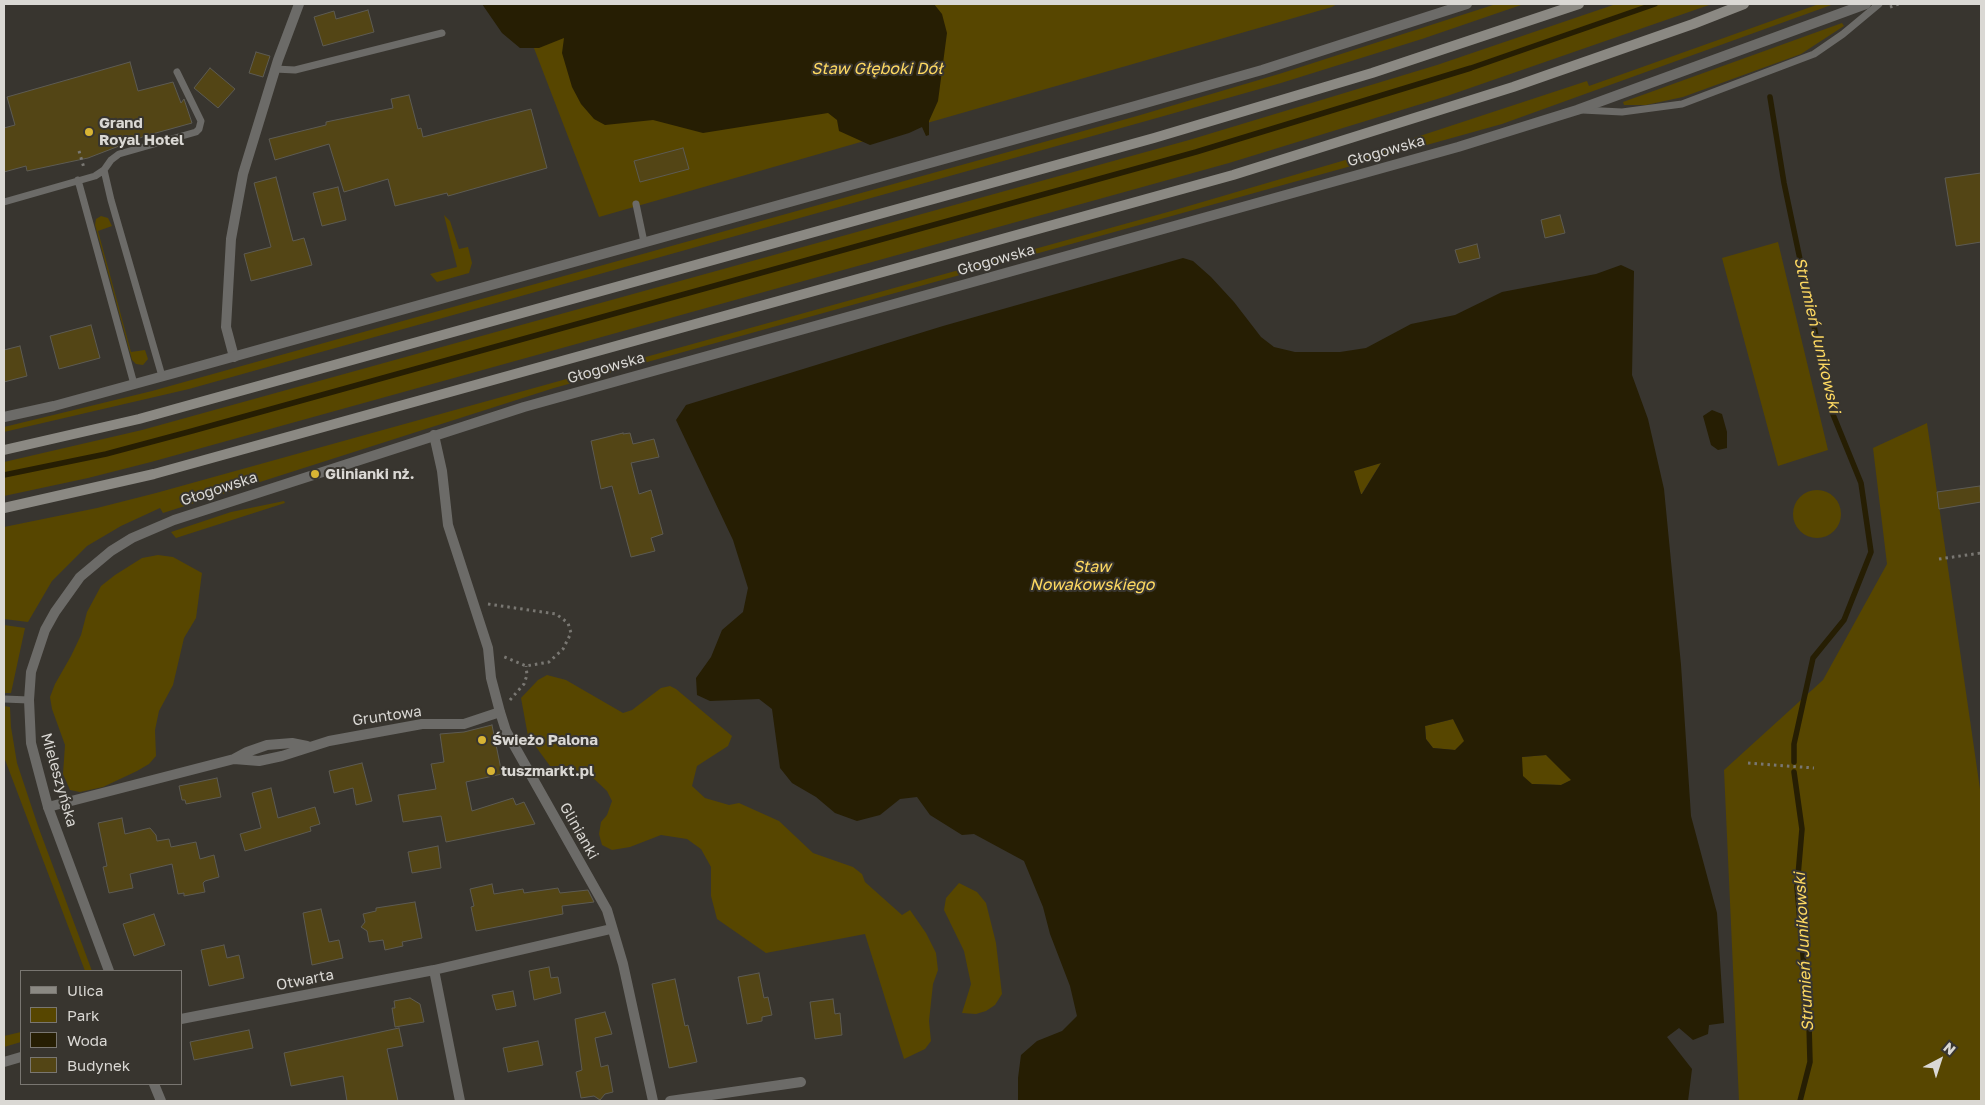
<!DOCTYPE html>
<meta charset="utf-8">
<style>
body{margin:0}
#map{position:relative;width:1985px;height:1105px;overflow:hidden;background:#38352f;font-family:"Golos Text",sans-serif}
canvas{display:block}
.frame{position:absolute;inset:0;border:5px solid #dad8d4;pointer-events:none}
.legend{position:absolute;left:20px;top:970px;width:162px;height:115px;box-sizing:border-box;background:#38352f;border:1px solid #797671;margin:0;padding:6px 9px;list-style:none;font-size:15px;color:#dad8d4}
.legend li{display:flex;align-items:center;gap:10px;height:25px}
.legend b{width:25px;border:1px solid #797671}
.north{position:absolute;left:1915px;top:1035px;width:50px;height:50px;-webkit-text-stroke:4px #38352f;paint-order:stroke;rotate:40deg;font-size:14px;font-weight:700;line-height:20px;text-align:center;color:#dad8d4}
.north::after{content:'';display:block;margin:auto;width:18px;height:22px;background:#dad8d4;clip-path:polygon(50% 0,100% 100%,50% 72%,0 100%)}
</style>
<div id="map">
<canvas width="1985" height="1105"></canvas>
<div class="frame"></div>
<ul class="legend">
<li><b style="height:6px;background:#8b8983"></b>Ulica</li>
<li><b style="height:14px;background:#574600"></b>Park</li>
<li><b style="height:14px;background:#261e03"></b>Woda</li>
<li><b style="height:14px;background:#534515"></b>Budynek</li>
</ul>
<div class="north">N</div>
</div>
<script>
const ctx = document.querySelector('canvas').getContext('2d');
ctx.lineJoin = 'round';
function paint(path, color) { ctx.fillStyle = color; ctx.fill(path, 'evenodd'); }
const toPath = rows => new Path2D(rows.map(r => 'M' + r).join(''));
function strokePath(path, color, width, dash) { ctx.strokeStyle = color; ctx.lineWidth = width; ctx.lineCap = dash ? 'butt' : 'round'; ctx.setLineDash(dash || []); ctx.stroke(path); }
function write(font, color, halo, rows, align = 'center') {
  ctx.font = font + ' "Golos Text",sans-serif'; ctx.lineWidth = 4; ctx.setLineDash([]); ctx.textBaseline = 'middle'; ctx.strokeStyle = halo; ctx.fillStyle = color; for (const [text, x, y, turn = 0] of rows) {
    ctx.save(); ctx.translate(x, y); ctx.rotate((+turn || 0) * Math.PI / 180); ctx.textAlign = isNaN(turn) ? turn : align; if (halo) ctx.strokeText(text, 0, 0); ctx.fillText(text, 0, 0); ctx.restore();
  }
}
paint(toPath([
 [517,4,1337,4,1332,7,599,217],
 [1496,4,1524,4,1422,39,1281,83,1139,123,189,389,4,432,4,427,152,391,1137,116,1279,74],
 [1616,4,1712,4,1447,96,1229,163,151,462,88,478,4,496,4,462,142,430,1189,140,1437,65],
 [1819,4,1834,4,1502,124,554,388,163,513,160,508,121,526,87,546,52,581,28,622,4,619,4,527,97,508,156,493,1175,210,1359,156,1587,81,1589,86],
 [1842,23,1844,26,1801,54,1683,97,1646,105,1624,105,1623,102],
 [444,215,450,221,459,249,468,247,472,263,469,273,437,282,430,274,457,267],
 [101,216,108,218,112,226,98,231,131,352,145,350,148,359,143,365,136,364,132,360,95,225,96,219],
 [1778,242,1828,450,1778,466,1722,258],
 [1927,423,1981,796,1981,1101,1739,1101,1724,770,1823,680,1887,564,1873,448],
 [1381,463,1361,495,1353,471],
 '1793 514a24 24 0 1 1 48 0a24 24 0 1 1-48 0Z',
 [284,501,285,503,176,538,171,532,231,512],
 [158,555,173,557,202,573,196,618,184,638,173,685,159,711,155,730,156,756,149,764,137,771,103,787,80,792,70,790,63,774,65,745,52,709,50,697,55,684,71,656,81,635,87,612,101,586,115,575,142,558],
 [4,625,25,628,11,693,4,693],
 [547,675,566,680,623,713,632,710,661,688,670,686,676,689,732,736,728,746,697,766,692,786,705,798,729,805,739,803,779,821,813,853,853,867,862,874,865,882,902,915,910,910,926,933,936,953,938,970,933,984,929,1021,931,1041,925,1049,904,1059,865,934,766,953,717,919,711,896,711,867,701,849,687,839,661,835,630,847,612,850,602,845,599,834,601,822,607,815,612,801,607,791,591,776,568,767,550,766,528,736,521,698,538,680],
 [4,706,10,707,11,727,17,763,38,826,92,971,85,971,4,757],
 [1453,719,1465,741,1455,750,1433,748,1426,739,1425,726],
 [1546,755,1572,780,1561,785,1531,784,1522,776,1522,757],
 [959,883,977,892,986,903,996,943,1002,994,995,1005,986,1011,976,1014,962,1013,971,984,964,951,944,910,946,898],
 [21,1032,21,1042,4,1047,4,1036]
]), '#574600');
paint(toPath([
 [482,4,934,4,942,14,947,33,938,101,929,121,929,135,926,136,922,127,909,133,870,145,839,131,837,120,828,113,703,133,653,120,605,125,594,119,581,104,572,87,562,53,564,38,539,48,520,48,502,33],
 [1183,258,1193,261,1211,277,1234,302,1261,337,1274,347,1295,352,1340,352,1366,348,1411,324,1455,315,1502,292,1596,274,1621,265,1634,271,1632,375,1648,419,1664,489,1681,665,1691,816,1717,913,1724,1023,1709,1025,1708,1034,1693,1040,1679,1028,1667,1037,1692,1069,1688,1101,1018,1101,1018,1078,1021,1055,1037,1041,1062,1031,1077,1016,1070,986,1050,934,1043,907,1024,861,974,834,962,835,930,815,917,797,900,799,880,815,857,821,835,813,816,797,792,783,780,768,772,709,759,699,710,701,697,695,696,678,711,657,722,630,743,612,748,588,733,540,676,420,686,405,943,326],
 [1381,463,1362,494,1361,494,1354,471],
 [1453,719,1464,741,1455,750,1433,748,1426,739,1425,726],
 [1546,755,1571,780,1561,785,1532,784,1523,776,1522,757],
 [1712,410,1722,414,1727,432,1727,448,1718,450,1711,445,1703,416]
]), '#261e03');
strokePath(toPath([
 [1770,97,1784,183,1832,412,1861,483,1871,552,1844,620,1813,658,1794,744,1794,762],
 [4,475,106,454,192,431,1196,152,1471,68,1655,4],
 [1794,772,1802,829,1797,887,1809,1024,1810,1062,1800,1101]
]), '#261e03', 5.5);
const building = toPath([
 [368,10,374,32,323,46,314,17,334,11,336,19,368,10],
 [256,52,270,56,263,77,249,73,256,52],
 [130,62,138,91,173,82,181,103,184,99,192,123,145,136,88,158,27,171,26,166,4,172,4,128,15,125,7,97,130,62],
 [210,68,235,89,218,108,194,88,210,68],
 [409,95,418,129,421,128,423,137,531,109,547,168,448,196,447,193,395,206,388,179,344,192,329,144,275,160,269,139,326,125,326,122,393,108,391,99,409,95],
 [683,148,689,169,640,182,634,161,683,148],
 [1981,173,1981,242,1956,246,1945,178,1981,173],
 [276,177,293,241,304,238,312,265,251,281,244,254,271,247,254,183,276,177],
 [338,187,346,220,322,226,313,193,338,187],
 [1560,215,1565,233,1545,238,1541,220,1560,215],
 [1477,244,1480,258,1459,263,1455,250,1477,244],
 [91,325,100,358,59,369,50,336,91,325],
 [20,346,27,376,4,382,4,350,20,346],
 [623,433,623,434,630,433,633,444,654,439,659,457,631,463,639,494,651,490,663,534,651,538,655,551,631,557,612,486,601,489,591,441,623,433],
 [1980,486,1981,502,1939,509,1937,492,1980,486],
 [492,725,502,774,466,782,472,811,513,798,516,805,524,802,535,824,446,842,441,816,403,822,398,795,436,789,431,764,444,762,440,734,464,732,492,725],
 [362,763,372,801,356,805,353,788,334,793,329,771,362,763],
 [217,778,221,797,186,804,185,800,182,800,179,786,217,778],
 [271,788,278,818,315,807,320,824,310,827,311,831,245,851,240,834,261,828,252,793,271,788],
 [122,818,125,834,150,828,156,835,157,841,169,839,171,847,196,842,200,859,214,855,219,877,205,881,203,883,205,892,184,896,184,893,178,894,172,864,130,874,133,888,109,893,103,867,107,866,98,823,122,818],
 [438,846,441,868,412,873,408,852,438,846],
 [492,884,494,894,523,889,524,893,558,888,560,893,588,890,594,902,562,906,563,914,476,931,471,907,474,906,470,889,492,884],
 [415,902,422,938,402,942,403,946,385,950,383,940,369,942,367,931,361,927,365,922,363,914,376,911,376,908,415,902],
 [321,909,329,942,339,940,343,958,312,965,303,913,321,909],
 [154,914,165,945,134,956,123,924,154,914],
 [224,945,227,958,239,955,244,978,209,986,201,950,224,945],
 [549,967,551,978,558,977,561,993,534,1000,529,971,549,967],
 [759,973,764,998,768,997,772,1015,762,1017,762,1021,747,1024,738,977,759,973],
 [675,979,685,1026,688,1025,697,1062,669,1068,652,984,675,979],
 [513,991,516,1006,496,1010,492,995,513,991],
 [410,998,420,1004,424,1022,395,1027,392,1008,395,1008,394,1001,410,998],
 [833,999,835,1014,840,1013,842,1035,815,1039,810,1002,833,999],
 [605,1012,612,1034,595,1038,601,1067,608,1065,613,1092,605,1094,600,1100,594,1096,581,1098,576,1072,582,1070,575,1019,605,1012],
 [399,1028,403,1046,387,1049,398,1101,347,1101,343,1076,291,1086,284,1053,399,1028],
 [249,1030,253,1048,194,1060,190,1042,249,1030],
 [538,1041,543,1065,508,1072,503,1048,538,1041]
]);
paint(building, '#534515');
strokePath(building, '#5d5b53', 1);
strokePath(toPath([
 [1890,7,1899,4],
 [79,151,84,168],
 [1939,559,1981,553],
 [488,604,556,614,568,623,571,633,563,649,549,662,526,666,502,656],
 [510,700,524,684,527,675,526,666],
 [1748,763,1814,768]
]), '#797772', 3, [2.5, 4]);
strokePath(toPath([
 [275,69,295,70,442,33],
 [1582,110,1622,112,1682,104,1814,54,1843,34,1879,4],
 [104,170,111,200,162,376],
 [78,180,134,384],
 [4,202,95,176,104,170,111,160,119,154,196,132,199,129,201,121,177,72],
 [636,204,644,242],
 [4,699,29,700]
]), '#6c6b68', 7);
strokePath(toPath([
 [234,357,226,327,231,239,243,174,278,60,299,4],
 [434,435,442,471,448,525,488,648,491,678,500,712,506,731,607,910,623,964,653,1101],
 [234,759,247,752,267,745,292,743,307,746],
 [48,807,234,759,259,761,282,756,329,741,422,724,464,724,500,712],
 [434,970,460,1101],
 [181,1019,434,970,611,929],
 [154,1084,161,1101],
 [670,1101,801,1082]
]), '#6c6b68', 10);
strokePath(toPath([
 [4,417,54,406,182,371,1135,106,1262,70,1467,4],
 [109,971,48,807,31,743,29,700,31,672,45,630,55,612,80,577,111,551,132,538,174,520,524,407,1458,147,1577,110,1866,4],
 [4,1062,21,1057]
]), '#6c6b68', 10);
strokePath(toPath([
 [4,450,139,419,1154,138,1372,73,1579,4],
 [4,508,154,474,1233,175,1513,87,1693,24,1744,4]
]), '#8b8983', 10);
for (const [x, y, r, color] of [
 [89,132,5,"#d8b434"],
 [315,474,5,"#d8b434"],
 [482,740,5,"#d8b434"],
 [491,771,5,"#d8b434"]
]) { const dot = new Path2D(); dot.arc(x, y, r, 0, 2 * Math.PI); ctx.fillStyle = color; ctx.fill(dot); strokePath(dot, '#38352f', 2); }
write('bold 15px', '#dad8d4', '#38352f', [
 ["Grand",99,123],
 ["Royal Hotel",99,140],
 ["Glinianki nż.",325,474],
 ["Świeżo Palona",492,740],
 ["tuszmarkt.pl",501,771]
], 'left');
write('15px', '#dad8d4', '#38352f', [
 ["Głogowska",1386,151,-16],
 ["Głogowska",996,260,-16],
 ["Głogowska",606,368,-16],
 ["Głogowska",219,489,-18],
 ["Gruntowa",387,716,-8],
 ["Mieleszyńska",59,780,74],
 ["Glinianki",579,831,60],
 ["Otwarta",305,980,-11]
]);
write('italic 16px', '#fdd861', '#38352f', [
 ["Staw Głęboki Dół",877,69],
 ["Strumień Junikowski",1817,335,77],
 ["Staw",1092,567],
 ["Nowakowskiego",1092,585],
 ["Strumień Junikowski",1804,952,-93]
]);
</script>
